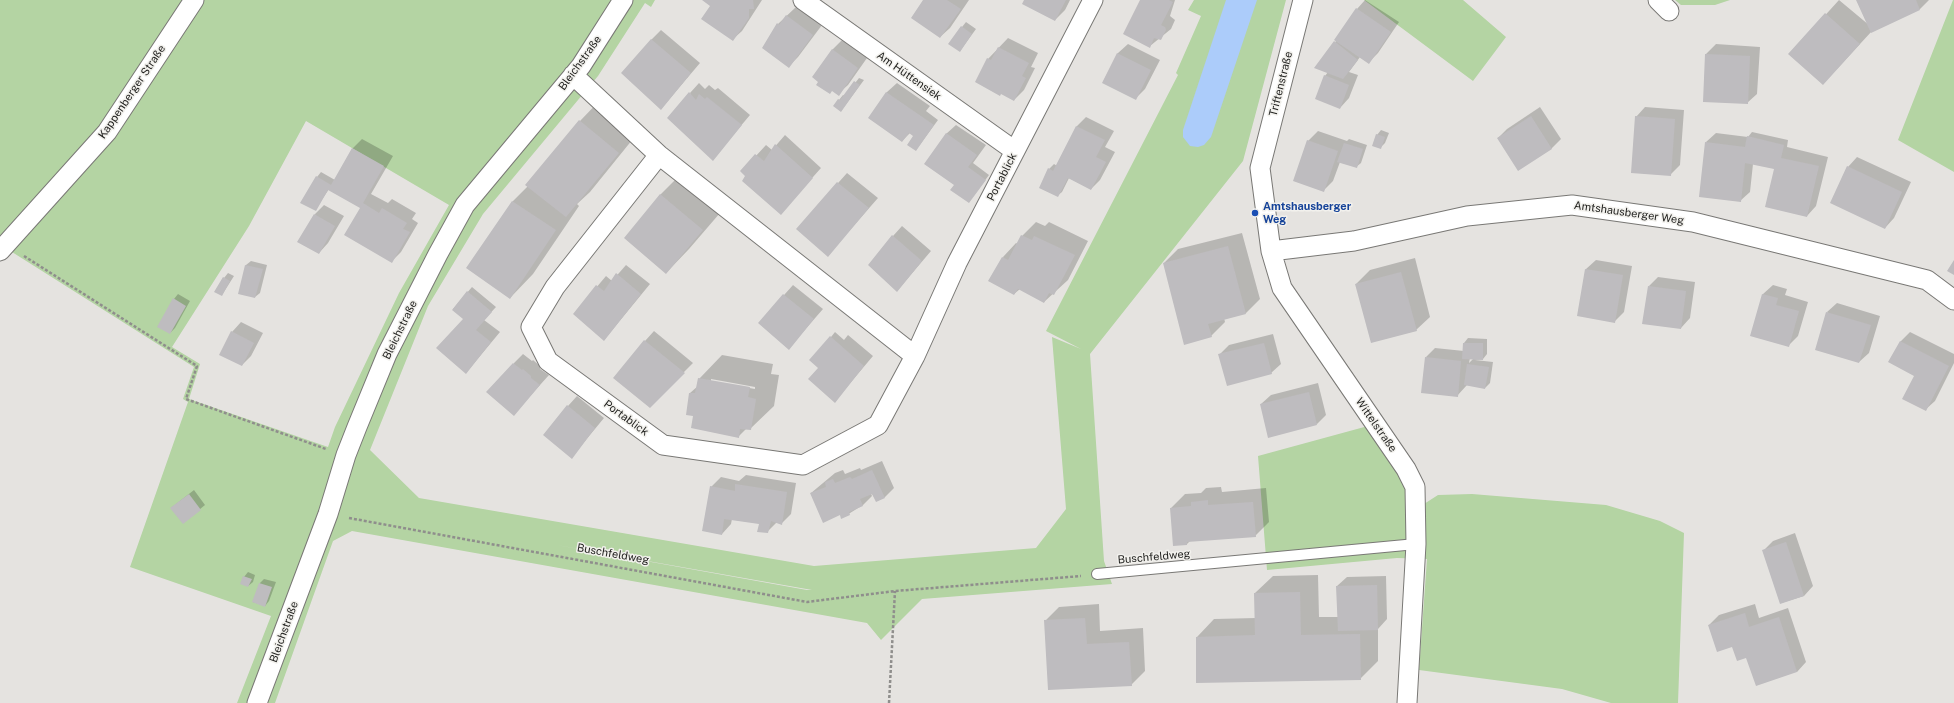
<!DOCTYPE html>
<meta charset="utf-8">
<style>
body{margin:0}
canvas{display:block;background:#e5e3e0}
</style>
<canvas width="1954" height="703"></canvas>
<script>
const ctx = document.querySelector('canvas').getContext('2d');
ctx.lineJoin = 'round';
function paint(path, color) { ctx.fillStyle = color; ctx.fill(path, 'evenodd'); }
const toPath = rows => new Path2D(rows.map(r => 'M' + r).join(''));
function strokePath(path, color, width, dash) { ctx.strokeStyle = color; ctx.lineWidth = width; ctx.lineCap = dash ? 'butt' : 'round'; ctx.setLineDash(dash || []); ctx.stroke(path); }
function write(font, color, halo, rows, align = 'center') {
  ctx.font = font + ' "Public Sans",sans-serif'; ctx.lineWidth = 3; ctx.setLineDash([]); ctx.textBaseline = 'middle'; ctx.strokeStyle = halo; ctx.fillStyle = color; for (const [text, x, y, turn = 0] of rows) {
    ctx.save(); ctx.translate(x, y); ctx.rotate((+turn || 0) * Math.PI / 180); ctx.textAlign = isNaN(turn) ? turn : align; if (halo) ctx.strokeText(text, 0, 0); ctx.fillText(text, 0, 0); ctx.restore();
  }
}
paint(toPath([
 [0,0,655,0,651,7,645,3,598,76,483,214,428,306,370,450,419,498,814,566,1036,548,1066,509,1052,337,1081,349,1046,331,1178,75,1176,73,1201,16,1188,10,1194,0,1286,0,1243,161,1090,354,1104,561,1112,584,922,599,881,640,867,623,352,531,333,541,275,703,237,703,271,616,130,567,188,402,183,399,194,367,12,252,0,256],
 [306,121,449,205,399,293,335,427,328,447,189,399,200,364,172,347,249,226],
 [551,544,812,590,807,590],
 [1364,0,1463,0,1506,37,1473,81],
 [1675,0,1730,0,1715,5,1681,5],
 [1953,0,1954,0,1954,172,1898,140],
 [1368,426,1407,483,1423,481,1424,504,1438,495,1472,494,1606,505,1660,521,1684,533,1678,703,1611,703,1562,689,1419,670,1427,559,1397,558,1267,570,1258,456]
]), '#b4d4a3');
paint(toPath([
 [1226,0,1257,0,1211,137,1204,145,1198,147,1190,146,1183,137,1183,130]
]), '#acccfa');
paint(toPath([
 [703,0,762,0,742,31,732,40,712,6],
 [925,0,969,0,950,28,940,37],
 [1025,0,1070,0,1065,10,1055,20],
 [1141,0,1175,0,1170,16,1175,20,1171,29,1150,46],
 [1365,0,1399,22,1378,53,1369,62,1360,57,1349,72,1358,75,1349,98,1340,108,1325,76,1328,72,1336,40,1357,9],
 [1839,0,1869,25,1857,0,1929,0,1920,9,1872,31,1837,69,1790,54],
 [796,7,822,25,798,57,789,66,778,24],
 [966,22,976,29,960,51,962,27],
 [661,30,700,63,661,109,651,40],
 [1008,38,1038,53,1031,67,1035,68,1024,90,1014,100,988,59],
 [842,40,867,58,848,85,838,94,832,50],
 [1128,44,1160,60,1145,89,1136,98,1103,82,1118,53],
 [1716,44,1760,47,1757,94,1747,103,1704,101,1706,54],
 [859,78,864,80,841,111,839,100,843,95,845,96],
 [699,83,705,89,709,85,715,90,718,88,750,115,713,159,690,93],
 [897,83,930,106,926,111,938,120,916,150,915,136,910,133,902,141,869,118,887,92],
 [603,97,641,129,590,192,577,204,579,206,533,274,510,298,468,268,513,201,528,186,580,121],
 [1540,107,1561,139,1551,149,1498,138,1507,129],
 [1645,107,1684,110,1680,165,1670,175,1636,117],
 [1086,117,1114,131,1105,147,1115,152,1100,180,1091,189,1069,178,1062,192,1057,196,1049,169,1054,164,1057,166,1077,126],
 [956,125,986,145,973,163,989,175,969,202,956,185,946,134],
 [1381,130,1389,133,1385,143,1380,148,1377,135],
 [1318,131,1347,141,1349,139,1367,145,1361,163,1356,167,1340,162,1333,181,1324,190,1308,141],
 [1752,132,1788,140,1787,147,1828,157,1816,206,1807,216,1775,168,1753,164,1750,192,1740,201,1706,142,1716,133,1748,137],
 [785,135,821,168,781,213,742,171,766,145,772,150],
 [362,139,393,156,371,194,388,203,392,199,416,213,412,219,418,223,401,252,392,261,361,207,329,189,315,210,317,177,321,172,335,180,353,148],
 [1857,157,1911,182,1894,218,1885,228,1848,167],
 [684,171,726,206,689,249,666,273,660,195],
 [847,173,878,198,828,255,797,229],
 [324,205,344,216,328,243,319,253,315,214],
 [1036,222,1045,226,1049,222,1088,241,1068,280,1044,302,1020,289,1014,294,1003,257,1016,243,1018,244,1022,236],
 [902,226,931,251,897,291,893,236],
 [1242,233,1260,299,1246,313,1224,318,1225,322,1211,336,1164,263,1178,249],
 [1415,258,1430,317,1416,330,1356,284,1370,270],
 [1596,260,1632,266,1624,312,1614,322,1578,315,1586,269],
 [251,261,267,265,260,293,255,297,239,293,246,265],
 [626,265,650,284,604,340,574,314,606,276,612,281],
 [228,273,234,276,222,295,224,278],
 [1658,277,1695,282,1690,318,1681,328,1649,286],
 [793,285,823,309,789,348,759,323],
 [1773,285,1787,289,1785,295,1808,302,1798,336,1789,345,1752,335,1763,294],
 [472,287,496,307,484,320,500,332,466,373,464,319,453,309],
 [178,294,190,301,175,328,170,333,174,299],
 [1837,303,1880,316,1869,353,1859,362,1827,312],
 [241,322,263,333,251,356,242,365,232,332],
 [654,331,693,363,650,406,645,341],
 [835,332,844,340,848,335,873,356,835,401,823,363,831,337],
 [1910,332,1954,354,1954,363,1935,401,1925,410,1916,376,1890,362,1901,341],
 [1273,334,1281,364,1271,373,1220,354,1229,345],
 [1468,338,1487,339,1487,354,1483,359,1475,360,1493,362,1490,383,1485,388,1467,385,1457,396,1426,357,1435,348,1464,351,1464,343],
 [1470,358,1474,358,1469,363],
 [523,354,532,361,533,360,540,366,540,369,549,375,514,414,514,363],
 [722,355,773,364,771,374,779,375,774,406,750,429,746,429,738,437,690,393,698,386,699,379],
 [711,379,755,387,755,389,711,381],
 [1318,383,1326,415,1317,424,1261,404,1271,395],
 [577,396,604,418,571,458,568,406],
 [882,461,894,488,885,497,877,501,870,491,872,496,863,505,842,518,840,514,811,493,835,473,843,470,845,474,860,468,861,470],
 [746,475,796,483,791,514,782,523,777,522,768,531,760,523,732,519,731,524,722,534,711,487,721,477,739,481],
 [1221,487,1222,492,1266,488,1269,522,1255,536,1190,541,1187,544,1171,508,1185,494,1201,493,1206,488],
 [194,490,205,505,183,523,171,508],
 [1795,533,1813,586,1804,596,1781,603,1763,551,1773,541],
 [248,572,255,575,253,582,248,586,244,577],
 [1318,575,1319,617,1338,617,1337,586,1347,577,1386,576,1387,619,1378,629,1378,661,1360,679,1197,637,1214,619,1256,618,1255,593,1273,576],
 [264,579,276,582,269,601,265,606,253,602,260,583],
 [1099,604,1100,631,1143,628,1145,671,1131,685,1045,621,1059,607],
 [1755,604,1759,618,1788,608,1806,662,1797,672,1747,657,1709,625,1719,615]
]), '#0003');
paint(toPath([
 [702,0,753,0,754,9,749,9,749,18,733,41,701,19,710,6],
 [923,0,947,0,961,9,940,38,911,18],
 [1024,0,1066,0,1055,21,1022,4],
 [1140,0,1169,0,1173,2,1161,25,1165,27,1166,30,1161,40,1154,38,1150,48,1123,34],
 [1856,0,1916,0,1920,10,1871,33],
 [1356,8,1391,32,1369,64,1334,40],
 [1825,13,1860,44,1823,85,1788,54],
 [786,15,813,35,789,68,762,48,777,23,779,25],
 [961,26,972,34,960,52,948,44],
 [651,39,691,73,661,110,621,73],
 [1334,41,1358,60,1343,79,1314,68],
 [998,47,1029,63,1022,76,1026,78,1014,101,1001,94,1000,96,975,82,987,58,991,60],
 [832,49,858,68,839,96,832,91,830,94,816,85,818,82,812,77],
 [1117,53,1151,70,1136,100,1102,83],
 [1705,54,1750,56,1748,104,1703,102],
 [1324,75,1349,85,1340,109,1315,99],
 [854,81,860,85,841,112,833,106,838,99,840,100],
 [689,92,696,100,699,94,705,99,707,97,742,125,713,161,667,118],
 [886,92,934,125,916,151,907,145,913,136,909,133,902,142,868,118],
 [1531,116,1552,149,1518,171,1497,138],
 [1635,116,1675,119,1671,176,1631,173],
 [579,120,619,153,566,217,525,185],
 [1076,126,1105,140,1096,157,1106,162,1091,190,1068,178,1058,197,1039,188,1048,168,1053,171],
 [946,133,977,155,968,167,986,180,969,203,950,190,954,185,924,164],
 [1376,134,1385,137,1381,149,1372,146],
 [1747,136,1784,145,1781,158,1819,166,1807,217,1765,207,1774,169,1745,163,1741,202,1699,197,1705,142,1745,147],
 [1307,140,1338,151,1324,192,1293,181],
 [1344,143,1363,149,1357,168,1337,162],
 [775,144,813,178,781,215,742,181,745,176,740,171,755,154,764,161],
 [352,148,384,166,363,203,379,213,382,208,407,223,403,229,410,232,392,263,344,235,360,208,328,190,316,211,300,203,316,176,331,185],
 [1847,166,1902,192,1885,229,1830,203],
 [837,182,869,208,828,257,796,229],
 [660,194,703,230,666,274,624,238],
 [512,201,556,230,510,299,466,268],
 [314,214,335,226,319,254,297,242],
 [892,235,922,261,897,292,868,265],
 [1021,235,1032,240,1034,236,1075,255,1054,295,1049,293,1044,303,1018,289,1014,295,988,281,1002,257,1008,260],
 [1228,246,1246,314,1208,324,1212,337,1184,345,1163,263],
 [1954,260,1954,275,1947,271],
 [245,265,263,269,255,298,238,294],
 [1585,269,1623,275,1615,323,1577,316],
 [1401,272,1417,331,1371,343,1355,284],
 [616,273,641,294,604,341,573,314,596,285,604,291],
 [223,277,230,281,222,296,214,292],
 [1648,286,1686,291,1681,329,1642,324],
 [467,291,492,312,476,330,491,342,466,374,436,348,463,319,452,310],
 [783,294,814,319,789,350,758,323],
 [1762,294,1778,298,1776,305,1799,311,1789,347,1750,336],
 [173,298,186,306,170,334,157,327],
 [1826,312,1871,325,1859,363,1815,350],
 [231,331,254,343,242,366,219,355],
 [830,336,864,366,835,403,808,379,818,368,809,360],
 [644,340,685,373,650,408,613,378],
 [1900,341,1949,366,1926,411,1902,399,1914,376,1888,362],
 [1264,343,1272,374,1227,386,1218,354],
 [1463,343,1483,343,1483,360,1462,359],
 [1425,357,1461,361,1458,397,1421,393],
 [513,363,522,370,523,369,531,376,531,378,540,385,514,416,486,392],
 [1467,364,1489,367,1485,389,1464,385],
 [698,378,750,387,748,397,756,399,751,430,740,429,739,438,691,428,693,416,686,415,689,393,695,393],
 [1309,392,1317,425,1268,438,1260,404],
 [567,405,595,428,572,459,543,435],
 [872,470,885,498,876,502,872,494,860,499,863,506,849,512,850,515,841,519,840,515,823,523,810,493,826,487,825,482,833,479,835,483,850,477,852,479],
 [735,484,787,492,782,525,771,521,768,533,757,532,759,524,724,519,722,535,702,531,710,486,735,491],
 [189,494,201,510,183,524,170,508],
 [1208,500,1208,505,1253,502,1256,537,1187,542,1187,545,1173,546,1170,508,1191,506,1191,502],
 [1786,542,1804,596,1780,604,1762,550],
 [243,576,252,579,248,587,240,584],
 [259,583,272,587,265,607,252,602],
 [1377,585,1378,630,1338,631,1336,586],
 [1300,592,1301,635,1360,634,1361,680,1196,683,1196,637,1255,635,1254,593],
 [1745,613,1749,627,1779,617,1797,672,1756,686,1746,658,1737,661,1732,647,1717,652,1708,625],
 [1085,618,1087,644,1129,642,1132,686,1048,690,1044,620]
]), '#bebcbf');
const lane = toPath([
 [1097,574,1416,544]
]);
const street = toPath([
 [803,0,1015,151],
 [1303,0,1260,168,1271,251,1282,288,1406,469,1415,487,1416,544,1407,703],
 [1658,0,1669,11],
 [573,75,659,155,915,356,957,263,1093,0],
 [659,155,555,287,531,327,548,361,663,445,803,465,878,425,915,356],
 [0,251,107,132,194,0],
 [1271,251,1354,241,1467,216,1572,205,1693,222,1927,280,1954,300],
 [257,703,328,514,346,455,357,427,387,354,438,254,465,205,581,66,623,0]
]);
strokePath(lane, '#797875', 12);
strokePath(street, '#797875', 21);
strokePath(toPath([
 [24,256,197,366,186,399,326,449],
 [349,518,807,602,895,591,1081,576],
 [889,703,895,591]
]), '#8f8e8c', 2.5, [3, 2]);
strokePath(lane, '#fff', 10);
strokePath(street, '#fff', 19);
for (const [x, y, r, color] of [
 [1255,213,4,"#1a4fb4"]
]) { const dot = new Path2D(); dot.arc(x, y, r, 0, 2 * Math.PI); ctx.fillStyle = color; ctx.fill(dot); strokePath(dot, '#f2f1ed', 1.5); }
write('11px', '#1e1e1c', '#f2f1ed', [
 ["Bleichstraße",580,63,-54],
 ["Am Hüttensiek",909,76,35],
 ["Triftenstraße",1281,84,-76],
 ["Kappenberger Straße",132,92,-56],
 ["Portablick",1002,177,-63],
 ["Amtshausberger Weg",1629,213,8],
 ["Bleichstraße",400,330,-64],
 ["Portablick",626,418,36],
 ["Wittelstraße",1376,425,55],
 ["Buschfeldweg",613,554,10],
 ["Buschfeldweg",1154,557,-5],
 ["Bleichstraße",284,632,-70]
]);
write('bold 11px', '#164399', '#f2f1ed', [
 ["Amtshausberger",1263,207],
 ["Weg",1263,220]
], 'left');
</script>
